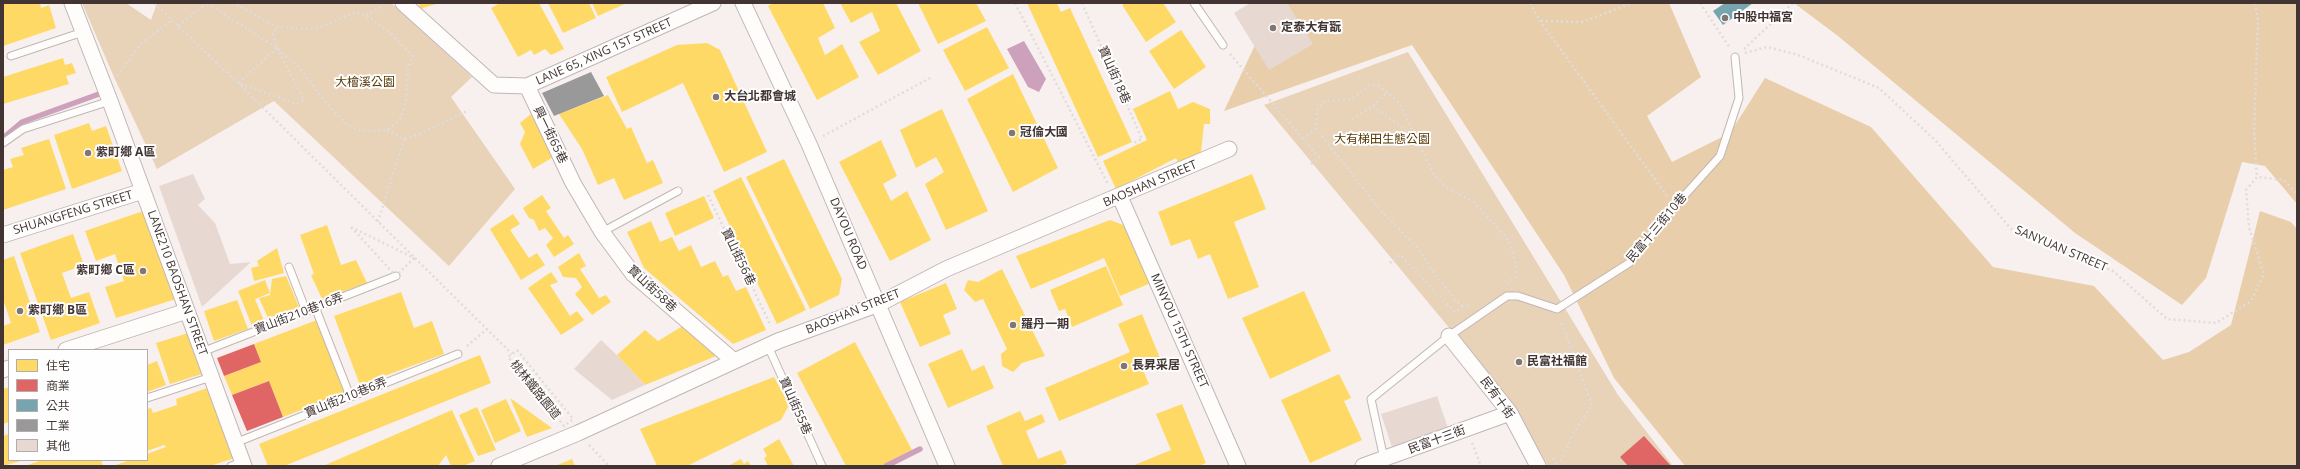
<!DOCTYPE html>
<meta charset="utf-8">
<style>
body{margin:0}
#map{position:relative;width:2300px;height:469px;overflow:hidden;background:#f8f0ee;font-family:"Open Sans","Noto Sans TC",sans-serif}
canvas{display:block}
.frame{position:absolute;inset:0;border:4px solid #413432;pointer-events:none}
.legend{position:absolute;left:8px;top:349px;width:140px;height:112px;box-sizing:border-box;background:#fefefe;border:1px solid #b2adac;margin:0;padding:5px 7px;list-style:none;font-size:12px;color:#413432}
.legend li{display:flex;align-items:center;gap:8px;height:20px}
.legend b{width:20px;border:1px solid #b2adac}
</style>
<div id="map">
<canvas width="2300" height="469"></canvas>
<div class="frame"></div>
<ul class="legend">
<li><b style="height:11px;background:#ffd966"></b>住宅</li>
<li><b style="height:11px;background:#e06666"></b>商業</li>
<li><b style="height:11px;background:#76a5af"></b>公共</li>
<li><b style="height:11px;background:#999"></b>工業</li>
<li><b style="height:11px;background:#e7d9d2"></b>其他</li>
</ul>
</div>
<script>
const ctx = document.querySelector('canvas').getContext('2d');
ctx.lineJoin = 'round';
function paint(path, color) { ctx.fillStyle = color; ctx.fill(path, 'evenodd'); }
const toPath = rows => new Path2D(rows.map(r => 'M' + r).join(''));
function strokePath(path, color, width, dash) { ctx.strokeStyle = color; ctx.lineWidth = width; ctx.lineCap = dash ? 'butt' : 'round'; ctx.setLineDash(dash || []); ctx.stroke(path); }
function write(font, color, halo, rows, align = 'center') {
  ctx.font = font + ' "Open Sans","Noto Sans TC",sans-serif'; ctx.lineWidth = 4; ctx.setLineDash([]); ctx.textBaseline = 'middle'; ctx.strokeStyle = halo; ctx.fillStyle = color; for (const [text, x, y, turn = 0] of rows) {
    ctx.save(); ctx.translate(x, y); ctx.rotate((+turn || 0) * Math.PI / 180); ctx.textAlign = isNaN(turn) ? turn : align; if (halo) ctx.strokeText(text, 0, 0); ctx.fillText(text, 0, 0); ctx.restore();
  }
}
paint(toPath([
 [82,3,126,3,151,20,157,3,391,3,472,77,451,97,515,189,449,266,274,101,157,169,114,77],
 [1408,52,1618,395,1673,466,1548,466,1510,401,1264,105]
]), '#e8d2b8');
paint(toPath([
 [1281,3,1669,3,1701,77,1647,116,1672,162,1730,133,1765,78,1871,127,1993,267,2094,286,2163,360,2189,352,2231,325,2260,211,2291,222,2297,229,2297,466,1685,466,1614,378,1564,275,1412,45,1224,111,1270,13],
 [1794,3,2297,3,2297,204,2265,166,2242,162,2206,278,2182,305,2075,233,1838,36]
]), '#e9ceab');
paint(toPath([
 [1024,41,1046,79,1039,92,1028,87,1007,49]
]), '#cda0bc');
paint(toPath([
 [3,3,40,3,41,8,49,5,56,28,3,46],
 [419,3,439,3,420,9],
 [500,3,539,3,564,49,551,55,545,49,534,55,531,50,518,57,491,8],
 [548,3,589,3,596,18,563,33],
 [592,3,627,3,598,16],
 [773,3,823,3,835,28,818,38,825,55,842,44,859,77,817,100,768,6],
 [840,3,896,3,921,51,878,75,859,42,880,31,872,12,851,23],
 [918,3,976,3,986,21,938,44],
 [1027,3,1057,3,1061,12,1070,8,1132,142,1098,157],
 [1126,3,1163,3,1176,22,1146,42,1122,5],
 [987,27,1009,68,965,91,943,50],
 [1181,30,1206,67,1174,89,1149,51],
 [707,43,720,50,767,152,724,172,683,83,622,112,606,77,677,45],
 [63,58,65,65,72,63,76,73,66,76,69,84,3,104,3,77],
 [1013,74,1058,168,1013,192,967,99],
 [1170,91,1178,109,1193,102,1210,109,1210,124,1204,124,1201,152,1178,163,1176,158,1116,189,1103,161,1147,140,1133,109],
 [608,95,627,129,631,127,647,163,653,160,663,183,624,200,614,178,598,185,582,149,559,114],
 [942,109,988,211,946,230,925,184,944,172,936,157,916,168,900,130],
 [531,114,555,156,533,169,520,144,525,132,520,123],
 [89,123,92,131,106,126,122,171,72,189,54,135],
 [49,139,66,189,3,210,3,170,13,167,10,159,24,155,21,148],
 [881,140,897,176,883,184,891,201,907,191,931,240,890,261,839,162],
 [784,159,842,279,839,295,810,309,746,177],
 [1252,174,1266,209,1234,222,1259,287,1228,299,1210,254,1198,259,1190,239,1171,246,1158,212],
 [741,177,806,310,777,324,713,191],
 [542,195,551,208,546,211,564,238,568,235,574,244,554,257,546,245,553,238,545,228,539,231,534,220,529,218,523,208],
 [704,196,714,218,675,236,665,213],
 [143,211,176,299,116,318,105,287,124,281,115,254,96,261,85,231],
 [513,214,520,224,510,230,529,258,537,253,545,265,521,280,490,229],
 [1110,220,1126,226,1151,283,1120,296,1104,258,1031,289,1016,256],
 [651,221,660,242,672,237,679,251,691,245,701,267,715,261,723,277,728,275,736,291,746,287,766,330,733,344,644,268,627,232],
 [327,225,341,265,356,260,367,283,322,299,311,275,314,274,300,235],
 [73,234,84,265,62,273,71,298,89,292,100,323,51,340,20,253],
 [277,248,284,273,254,281,251,268,259,266,257,261],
 [579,253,586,266,580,269,599,298,606,295,611,302,592,315,575,294,582,287,576,278,563,277,558,267],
 [14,256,40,332,3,345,3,326,11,323,3,299,3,260],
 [1106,266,1123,305,1072,327,1065,309,1059,311,1050,290],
 [1002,269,1045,356,1022,363,1013,372,1002,366,1001,354,1007,349,983,299,975,302,964,290,968,280,978,282],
 [551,272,558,282,550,285,570,316,577,311,584,320,561,335,528,288],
 [286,276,299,307,268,318,259,298,270,295,272,279],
 [265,280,270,293,255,299,264,321,252,326,238,291],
 [946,283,957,309,943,315,951,334,920,347,900,302],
 [1304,291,1331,351,1270,379,1242,318],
 [401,292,414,328,432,321,444,354,360,385,334,316],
 [237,300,248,329,214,341,204,311],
 [1142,314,1162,363,1143,370,1149,384,1059,421,1045,388,1130,352,1118,324],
 [317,320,345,393,283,417,269,381,232,395,224,376,261,362,254,344],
 [686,324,721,354,645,385,617,355,645,330,658,341],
 [188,333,202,374,170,384,156,343],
 [855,342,912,450,881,466,846,466,797,373],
 [962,349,972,371,984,365,994,388,948,408,928,364],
 [480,355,491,383,284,466,268,466,259,444],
 [157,361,166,385,147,392,147,365],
 [1339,374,1351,398,1344,401,1362,440,1310,463,1281,400],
 [774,377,789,405,781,420,687,466,657,466,640,429],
 [9,387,9,422,3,424,3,389],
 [210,387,235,458,210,466,113,466,130,460,147,460,147,454,166,447,164,445,147,451,147,409,151,408,153,413,177,405,176,399],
 [510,398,552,428,527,437],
 [506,399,521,431,495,443,481,410],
 [1182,404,1206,463,1199,466,1132,466,1171,450,1156,414],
 [477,407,496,450,478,456,459,415],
 [452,410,475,461,463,466,451,466,446,455,438,466,323,466],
 [1020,411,1025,421,1042,414,1045,422,1026,431,1038,459,1061,450,1067,463,1060,466,1003,466,986,426],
 [9,434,9,460,24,460,3,466,3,436],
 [779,439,794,466,768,466,764,458,767,456,763,449],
 [572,459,575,466,555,466],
 [741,459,744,464,748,461,751,466,728,466],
 [42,460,101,460,103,466,25,466]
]), '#ffd966');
paint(toPath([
 [254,344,261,362,224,376,217,358],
 [269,381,283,417,247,431,232,395],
 [1644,436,1671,466,1628,466,1620,457]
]), '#e06666');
paint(toPath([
 [1725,3,1753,3,1723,25,1713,11]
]), '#76a5af');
paint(toPath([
 [591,72,604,96,554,116,542,93]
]), '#999');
strokePath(toPath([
 [3,138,22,122,99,94],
 [886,466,920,449]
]), '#cda0bc', 5.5);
paint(toPath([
 [1250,3,1287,3,1313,44,1269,70,1234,13],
 [193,174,205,199,198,205,215,223,230,264,251,262,202,307,159,186],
 [601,340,617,355,645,385,612,400,574,369],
 [1437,396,1448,428,1392,447,1381,414]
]), '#e7d9d2');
const service = toPath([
 [1194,3,1223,45],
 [11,56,83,32],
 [3,143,23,129,110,101],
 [602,232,678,191],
 [289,267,306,311],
 [315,307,350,396],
 [768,346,822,466],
 [202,352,396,276],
 [147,398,211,377],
 [235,443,458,354],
 [1384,459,1371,399,1449,336,1507,296,1518,296,1557,309,1629,263,1675,206,1720,156,1739,98,1735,57],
 [231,466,243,462]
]);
const minor = toPath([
 [72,3,110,101,244,466],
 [403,3,494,85,527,86,713,3],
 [743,3,809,144,947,466],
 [527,86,573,183,602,232,633,274,734,361],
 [1120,197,1238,466],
 [3,235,143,191],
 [1449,336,1510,413,1538,466],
 [66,350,187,311],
 [3,370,9,368],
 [499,466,578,433,778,341,879,304,946,269,1229,149],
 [1363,466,1510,413]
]);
strokePath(service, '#c0b7b5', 9);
strokePath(minor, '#c0b7b5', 17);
strokePath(toPath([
 [154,3,238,83,512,354],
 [207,3,277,48,296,64,330,107,348,125,362,131,387,130,400,119,406,101,408,68,413,56,391,34,366,15,355,12,323,26,308,29,277,27,234,3],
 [1015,3,1108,184],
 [1082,3,1142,139,1134,143],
 [1530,3,1540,21,1667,196],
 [1700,3,1730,48],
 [2255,3,2258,21,2254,130,2257,177],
 [366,15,381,7,384,3],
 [1541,21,1582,22,1632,3],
 [178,26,207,3],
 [277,48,238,83,297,104,304,100,277,48,273,34,277,27],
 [1744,49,1793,3],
 [1745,53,1767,47,1798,55,1879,88,1935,140,2012,230,2113,271,2167,319,2216,323,2251,301,2264,274,2249,227,2246,190,2257,177,2284,180,2297,194],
 [1230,54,1319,157,1309,166],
 [117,76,141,44,172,20],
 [1373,106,1415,137],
 [1352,119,1373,106,1387,92],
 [1316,128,1381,211,1417,247,1434,273,1457,302,1463,306,1470,305],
 [387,130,404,139,422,133,469,110],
 [823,136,930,78],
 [1303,139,1316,128,1317,110,1325,101,1352,99,1370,85,1378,85,1399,103,1434,175,1446,187,1474,202,1506,237,1512,249,1517,269,1515,278,1507,283],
 [708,195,771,326],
 [378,222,404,139],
 [351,227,414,258,396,276,351,227],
 [1390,263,1400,255,1455,312,1463,306],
 [467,346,487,329],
 [517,350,573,419,564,426,508,357,517,350],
 [1472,443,1481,466],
 [589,445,609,466],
 [1553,458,1558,466],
 [1559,466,1574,432,1592,405,1561,321]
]), '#dfdcdb', 2.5, [2, 3]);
strokePath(service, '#fefdfc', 7);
strokePath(minor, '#fefdfc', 15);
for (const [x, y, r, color] of [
 [1725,18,4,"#817674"],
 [1273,28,4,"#817674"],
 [716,97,4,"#817674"],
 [1012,133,4,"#817674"],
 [88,153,4,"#817674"],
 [143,271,4,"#817674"],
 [20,311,4,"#817674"],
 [1013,325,4,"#817674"],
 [1519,362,4,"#817674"],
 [1124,366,4,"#817674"]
]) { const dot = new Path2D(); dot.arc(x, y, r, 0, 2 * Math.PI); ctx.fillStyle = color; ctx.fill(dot); strokePath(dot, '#fefefe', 1.5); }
write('bold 12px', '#413432', '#fefefe', [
 ["中股中福宮",1733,18],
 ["定泰大有翫",1281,28],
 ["大台北都會城",724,97],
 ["冠倫大國",1020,133],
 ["紫町鄉 A區",96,153],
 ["紫町鄉 C區",135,271,"right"],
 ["紫町鄉 B區",28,311],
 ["羅丹一期",1021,325],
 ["民富社福館",1527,362],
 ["長昇采居",1132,366]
], 'left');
write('12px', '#413432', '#fefefe', [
 ["LANE 65, XING 1ST STREET",604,52,-24],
 ["寶山街18巷",1114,75,66],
 ["興一街65巷",550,135,64],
 ["BAOSHAN STREET",1150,184,-23],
 ["SHUANGFENG STREET",73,213,-17],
 ["民富十三街10巷",1657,228,-50],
 ["DAYOU ROAD",848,234,67],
 ["SANYUAN STREET",2061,249,23],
 ["寶山街56巷",738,257,64],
 ["LANE210 BAOSHAN STREET",177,283,70],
 ["寶山街58巷",652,289,43],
 ["BAOSHAN STREET",853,312,-22],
 ["寶山街210巷16弄",299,314,-21],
 ["MINYOU 15TH STREET",1179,331,66],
 ["桃林鐵路園道",535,390,51],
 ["寶山街210巷6弄",346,398,-22],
 ["民有十街",1497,398,54],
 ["寶山街55巷",795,406,66],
 ["民富十三街",1437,440,-20]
]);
write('12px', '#543803', '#fefefe', [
 ["大檜溪公園",365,83],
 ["大有梯田生態公園",1382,140]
]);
</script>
